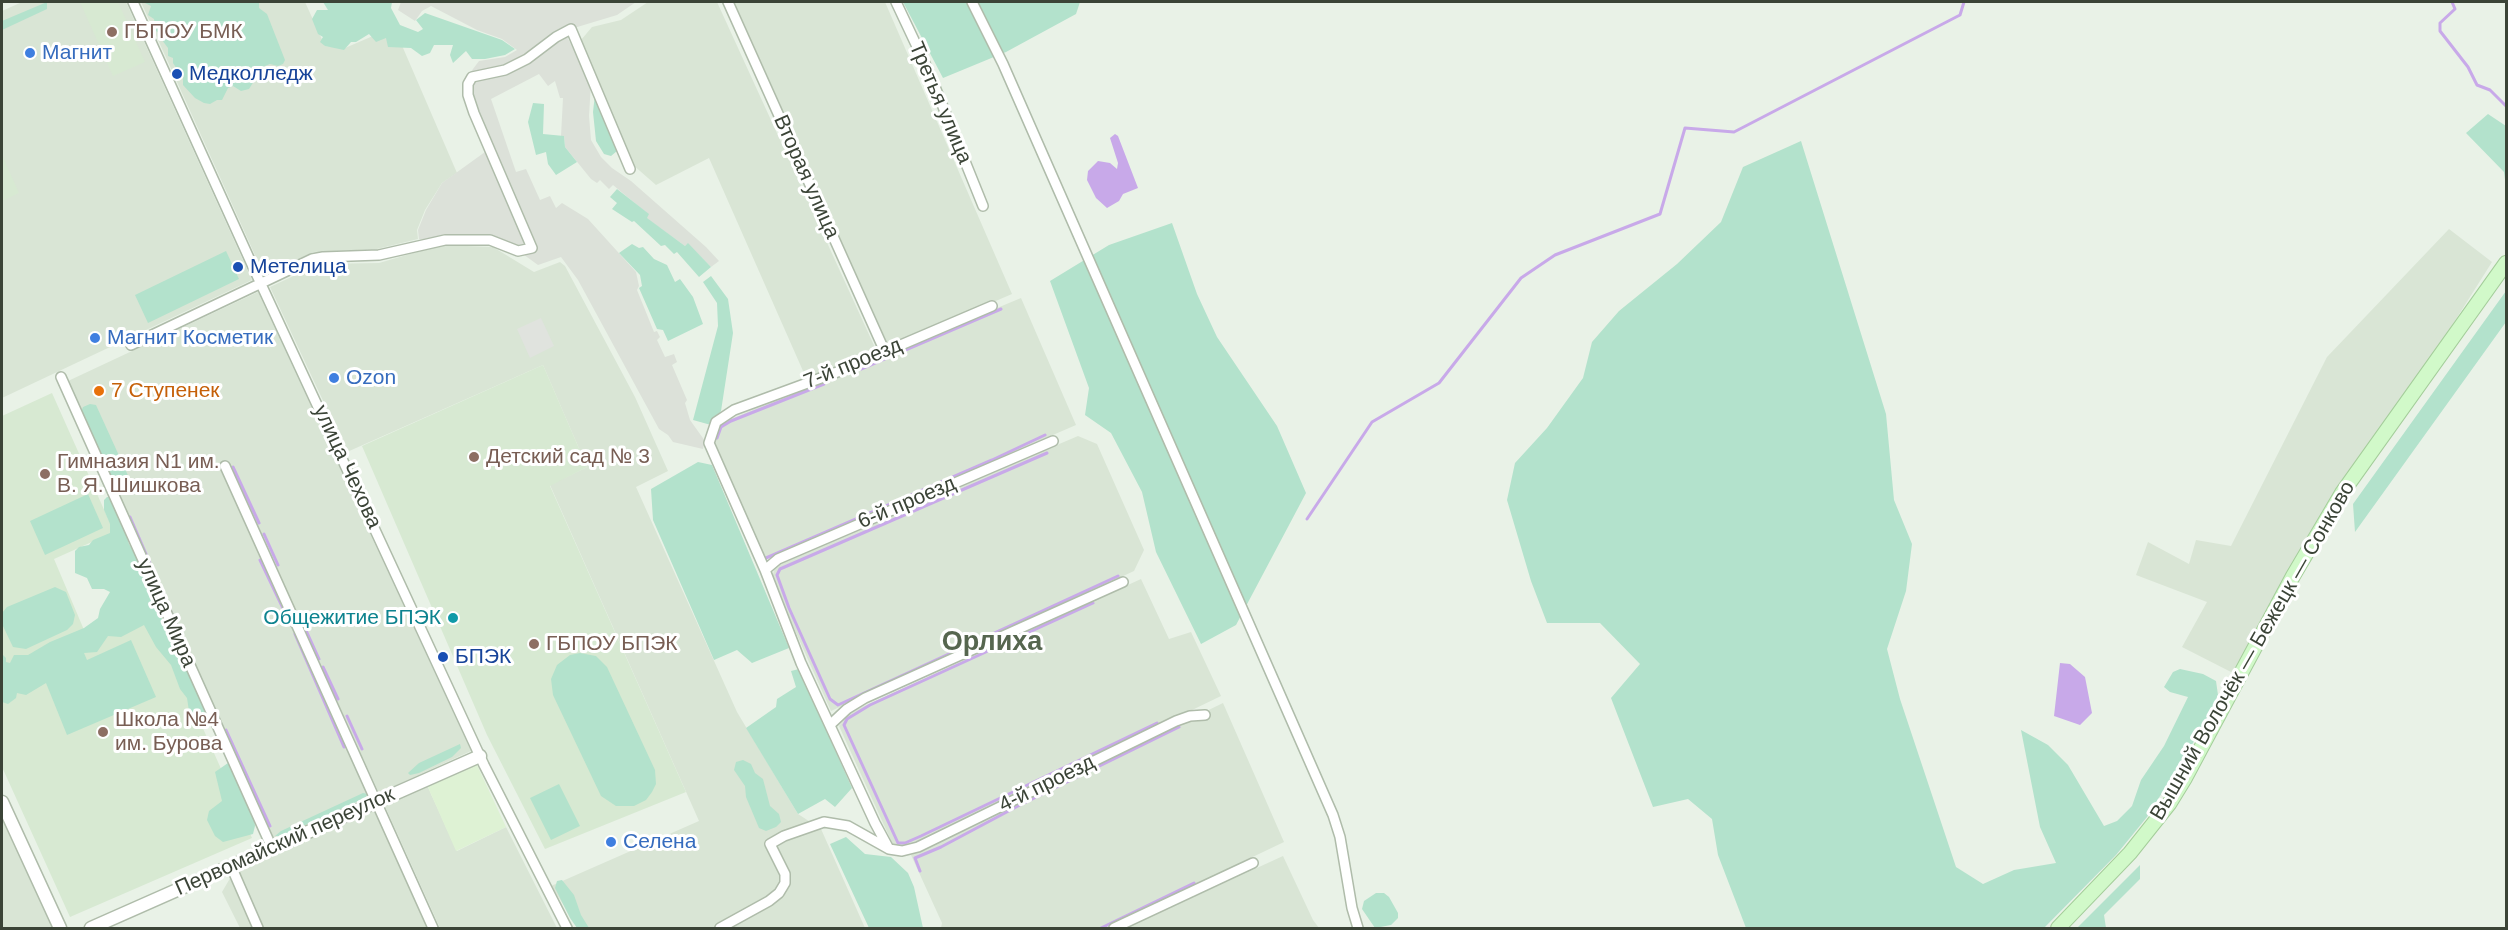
<!DOCTYPE html>
<meta charset="utf-8">
<style>
body{margin:0}
#map{position:relative;width:2508px;height:930px;overflow:hidden;background:#e9f2e7;font-family:Helvetica,sans-serif}
canvas{display:block}
.frame{position:absolute;inset:0;border:3px solid #3b4437;pointer-events:none}
</style>
<div id="map">
<canvas width="2508" height="930"></canvas>
<div class="frame"></div>
</div>
<script>
const ctx = document.querySelector('canvas').getContext('2d');
ctx.lineJoin = 'round';
function paint(path, color) { ctx.fillStyle = color; ctx.fill(path, 'evenodd'); }
const toPath = rows => new Path2D(rows.map(r => 'M' + r).join(''));
function strokePath(path, color, width, dash) { ctx.strokeStyle = color; ctx.lineWidth = width; ctx.lineCap = dash ? 'butt' : 'round'; ctx.setLineDash(dash || []); ctx.stroke(path); }
function write(font, color, halo, rows, align = 'center') {
  ctx.font = font + ' Helvetica,sans-serif'; ctx.lineWidth = 6; ctx.setLineDash([]); ctx.textBaseline = 'middle'; ctx.strokeStyle = halo; ctx.fillStyle = color; for (const [text, x, y, turn = 0] of rows) {
    ctx.save(); ctx.translate(x, y); ctx.rotate((+turn || 0) * Math.PI / 180); ctx.textAlign = isNaN(turn) ? turn : align; if (halo) ctx.strokeText(text, 0, 0); ctx.fillText(text, 0, 0); ctx.restore();
  }
}
paint(toPath([
 [22,2,126,2,252,280,2,398,2,11],
 [141,2,305,2,325,46,345,48,394,27,457,173,442,183,425,210,417,230,418,239,377,249,313,252,264,275],
 [648,2,717,2,877,352,807,380,709,158,656,185,632,164,581,40,592,27,621,20],
 [734,2,885,2,1012,294,889,347],
 [2449,229,2492,262,2233,673,2182,647,2207,602,2136,575,2148,542,2189,564,2196,540,2231,546,2327,357],
 [441,245,493,247,534,272,560,262,565,266,635,397,668,471,636,487,737,712,798,814,821,829,865,928,579,928,551,886,699,821,550,485,587,467,543,365,347,452,270,287,319,264,379,263],
 [258,292,471,751,379,793,229,465,370,796,273,840,68,381],
 [1021,298,1076,425,764,560,714,445,721,423],
 [1078,436,1097,444,1144,550,1134,571,831,711,772,579,774,570,780,563],
 [1141,579,1169,639,1191,632,1221,696,909,847,893,845,839,726,851,712],
 [1223,703,1284,842,1104,928,941,928,942,923,911,855],
 [427,785,457,851,506,827,557,928,440,928,384,804],
 [374,808,427,928,240,928,222,892,236,868],
 [2,816,53,928,2,928],
 [1283,856,1313,920,1319,928,1126,928]
]), '#d9e5d5');
paint(toPath([
 [476,763,506,827,456,851,427,785]
]), '#def2d4');
paint(toPath([
 [401,2,636,2,617,15,564,31,591,83,589,116,591,140,601,157,612,168,631,181,706,247,719,261,711,267,688,244,685,246,646,218,648,214,613,185,609,189,600,180,597,183,591,179,565,147,564,136,561,136,563,98,560,98,555,81,548,86,539,74,491,99,516,172,526,169,540,200,550,196,556,208,562,203,588,219,636,272,639,286,637,290,654,332,657,331,660,337,657,340,665,357,674,354,677,362,672,365,687,400,685,403,690,420,705,441,703,449,673,442,668,435,659,429,578,280,561,257,538,265,509,244,500,246,489,235,461,243,419,239,418,230,426,210,442,183,485,152,465,95,464,81,479,61,505,57,517,50,502,39,477,30,431,6,422,11,415,21,398,10]
]), '#dce1d9');
paint(toPath([
 [80,2,118,2,145,62,113,76],
 [2,155,19,193,2,201],
 [543,365,587,467,550,486,686,792,545,849,487,735,362,446],
 [52,393,114,532,54,559,87,637,150,610,252,838,70,917,2,767,2,416]
]), '#d7e9d2');
paint(toPath([
 [47,2,47,9,2,30,2,21],
 [143,2,259,2,259,8,267,14,285,60,283,64,278,66,270,64,260,68,261,77,254,81,249,89,241,91,233,86,228,88,222,100,217,100,210,104,204,103,195,98,183,85,183,78,173,63,173,58,168,56,168,48,162,40,162,35,156,31,154,19,148,15,151,6],
 [323,2,392,2,391,8,400,25,418,32,423,29,416,20,425,13,502,40,515,49,505,55,485,59,472,59,466,51,453,63,450,55,453,45,434,45,430,53,422,56,411,48,388,47,386,38,376,42,369,34,356,42,351,42,344,50,325,46,320,42,323,37,318,34,312,19,317,10,328,10],
 [903,2,1080,2,1076,14,1006,52,943,78],
 [595,94,617,146,617,151,611,156,604,154,596,141,593,112],
 [533,103,544,104,543,134,564,136,565,147,577,162,556,175,548,164,546,152,536,155,528,122],
 [2488,114,2506,126,2506,187,2504,172,2466,133],
 [1801,141,1886,414,1894,500,1912,544,1906,591,1887,649,1900,699,1956,867,1983,884,2014,870,2056,863,2040,827,2021,730,2048,745,2068,765,2104,826,2117,821,2132,806,2141,780,2164,746,2188,697,2170,692,2164,687,2173,672,2180,669,2203,674,2216,681,2218,695,2206,722,2147,817,2116,855,2044,928,1746,928,1718,855,1712,819,1688,799,1653,807,1611,698,1640,664,1600,623,1547,623,1531,581,1507,500,1515,463,1547,428,1583,378,1592,342,1619,311,1677,264,1721,222,1743,167],
 [617,189,649,214,647,218,685,246,688,243,711,267,699,277,677,252,674,254,665,245,661,246,634,221,632,222,612,209,617,203,610,197],
 [1172,223,1197,294,1217,337,1277,426,1306,493,1236,625,1201,644,1156,552,1142,492,1111,433,1085,415,1089,388,1050,281,1109,245],
 [632,244,639,248,643,247,654,259,667,265,675,282,680,279,693,297,703,324,668,341,663,330,657,329,639,288,642,286,640,275,619,253],
 [226,251,239,279,148,323,135,295],
 [711,276,728,299,733,333,721,411,711,425,693,420,718,326,717,303,703,282],
 [2506,291,2506,322,2355,532,2353,504],
 [90,404,96,405,136,493,121,493,115,488,81,412,83,407],
 [698,462,712,465,789,648,752,663,737,650,714,660,653,520,651,489],
 [88,494,103,528,45,555,30,521],
 [107,497,112,497,117,507,129,544,142,564,161,607,162,620,178,640,212,715,209,721,203,723,189,711,187,698,180,689,171,665,156,647,144,625,121,637,108,636,97,652,84,653,87,660,131,640,156,697,67,735,46,683,26,695,17,693,16,698,8,704,2,702,2,654,6,658,6,662,10,663,14,655,28,655,50,642,84,628,98,618,100,609,110,592,104,589,92,589,87,578,75,573,75,551,79,547,89,545,93,540,110,533,110,524,104,510,104,500],
 [55,587,66,592,75,615,73,624,67,630,26,649,13,647,2,624,2,613,7,607],
 [580,653,596,656,607,667,655,770,656,784,652,792,646,800,634,806,616,806,601,796,553,695,551,679,557,665,570,655],
 [799,669,852,788,835,807,825,799,798,814,746,728,776,707,777,699,796,687,791,671],
 [460,744,461,748,452,757,419,773,410,775,408,773,419,763],
 [743,760,751,764,755,773,763,779,770,806,779,814,781,822,776,827,766,831,759,828,746,797,745,786,734,770,736,762],
 [228,763,237,777,254,817,255,826,253,834,223,842,215,836,207,820,209,811,222,801,215,772],
 [559,784,580,826,551,840,530,798],
 [363,793,368,794,365,798,281,836,275,836,281,831],
 [846,837,865,854,891,857,908,873,914,887,923,928,869,928,830,844],
 [2140,865,2140,879,2104,915,2106,928,2077,928],
 [562,880,574,895,581,915,589,928,577,928,570,918,555,888,557,881],
 [1376,893,1384,893,1389,897,1398,913,1398,918,1391,925,1375,928,1362,909,1364,901]
]), '#b3e2cc');
paint(toPath([
 [541,318,554,346,530,358,517,329]
]), '#e0e3de');
paint(toPath([
 [1115,134,1118,136,1138,188,1123,194,1119,201,1107,208,1096,198,1087,180,1088,171,1098,161,1110,163,1117,169,1118,163,1110,138],
 [2060,663,2070,664,2085,677,2092,713,2080,725,2054,716]
]), '#c8a9e9');
strokePath(toPath([
 [2452,2,2455,9,2440,23,2440,31,2468,67,2477,85,2490,90,2506,106],
 [861,369,1001,309],
 [717,438,721,427,731,421,824,384],
 [1047,453,780,569,777,575,789,608,830,699,838,705,1118,576],
 [233,467,259,523],
 [130,517,175,621],
 [1307,519,1372,422,1439,383,1521,278,1555,255,1660,214,1685,128,1734,132,1960,15,1964,2],
 [264,534,278,565],
 [766,558,992,460,1045,435],
 [260,560,291,625],
 [1093,603,870,705,847,719,844,725,898,843,905,843,921,836,1157,723],
 [299,615,319,659],
 [295,634,344,747],
 [323,667,338,699],
 [347,716,362,749],
 [226,730,270,826],
 [920,871,915,858,941,847,1018,806,1179,727],
 [1101,928,1194,883]
]), '#c8a9e9', 3);
const minor = toPath([
 [133,2,254,269,484,765,567,928],
 [728,2,885,352],
 [896,2,929,72,983,206],
 [972,2,1003,64,1333,815,1340,837,1352,908,1358,928],
 [131,345,312,259,323,257,379,255,445,240,490,240,518,251,532,248,474,113,468,95,468,84,472,77,505,70,527,59,556,37,571,29,630,169],
 [61,377,272,848],
 [225,466,433,928],
 [765,570,778,559,1053,441],
 [831,724,847,709,865,698,1123,582],
 [889,849,875,823,801,663,765,570,709,443,716,422,734,410,840,371,992,306],
 [231,866,258,928],
 [720,928,769,901,779,893,785,883,785,874,770,844,784,836,824,822,848,826,889,849,902,851,918,847,1176,721,1190,716,1205,715],
 [1114,928,1253,863]
]);
const tertiary = toPath([
 [2,802,60,928],
 [91,928,480,756]
]);
const secondary = toPath([
 [2058,928,2130,853,2169,804,2185,778,2293,576,2342,493,2506,263]
]);
strokePath(minor, '#afbcaa', 12);
strokePath(tertiary, '#afbcaa', 15);
strokePath(secondary, '#a4cd9a', 16);
strokePath(minor, '#fff', 9);
strokePath(tertiary, '#fff', 12);
strokePath(secondary, '#d1f9c9', 14);
for (const [x, y, r, color] of [
 [112,32,6,"#8d6e63"],
 [30,53,6,"#3f7fe0"],
 [177,74,6,"#1a4fb4"],
 [238,267,6,"#1a4fb4"],
 [95,338,6,"#3f7fe0"],
 [334,378,6,"#3f7fe0"],
 [99,391,6,"#e8710a"],
 [474,457,6,"#8d6e63"],
 [45,474,6,"#8d6e63"],
 [453,618,6,"#0f9aa8"],
 [534,644,6,"#8d6e63"],
 [443,657,6,"#1a4fb4"],
 [103,732,6,"#8d6e63"],
 [611,842,6,"#3f7fe0"]
]) { const dot = new Path2D(); dot.arc(x, y, r, 0, 2 * Math.PI); ctx.fillStyle = color; ctx.fill(dot); strokePath(dot, '#fff', 2); }
write('21px', '#785e54', '#fff', [
 ["ГБПОУ БМК",124,32],
 ["Детский сад № 3",486,457],
 ["Гимназия N1 им.",57,462],
 ["В. Я. Шишкова",57,486],
 ["ГБПОУ БПЭК",546,644],
 ["Школа №4",115,720],
 ["им. Бурова",115,744]
], 'left');
write('21px', '#366cbe', '#fff', [
 ["Магнит",42,53],
 ["Магнит Косметик",107,338],
 ["Ozon",346,378],
 ["Селена",623,842]
], 'left');
write('21px', '#164399', '#fff', [
 ["Медколледж",189,74],
 ["Метелица",250,267],
 ["БПЭК",455,657]
], 'left');
write('21px', '#3b4437', '#fff', [
 ["Третья улица",940,103,67],
 ["Вторая улица",806,177,66],
 ["7-й проезд",853,364,-22],
 ["улица Чехова",347,467,65],
 ["6-й проезд",907,503,-23],
 ["улица Мира",166,613,66],
 ["Вышний Волочёк — Бежецк — Сонково",2253,651,-60],
 ["4-й проезд",1047,784,-26],
 ["Первомайский переулок",285,842,-24]
]);
write('21px', '#c56008', '#fff', [
 ["7 Ступенек",111,391]
], 'left');
write('21px', '#0d838f', '#fff', [
 ["Общежитие БПЭК",441,618]
], 'right');
write('bold 27px', '#56664f', '#fff', [
 ["Орлиха",992,643]
]);
</script>
